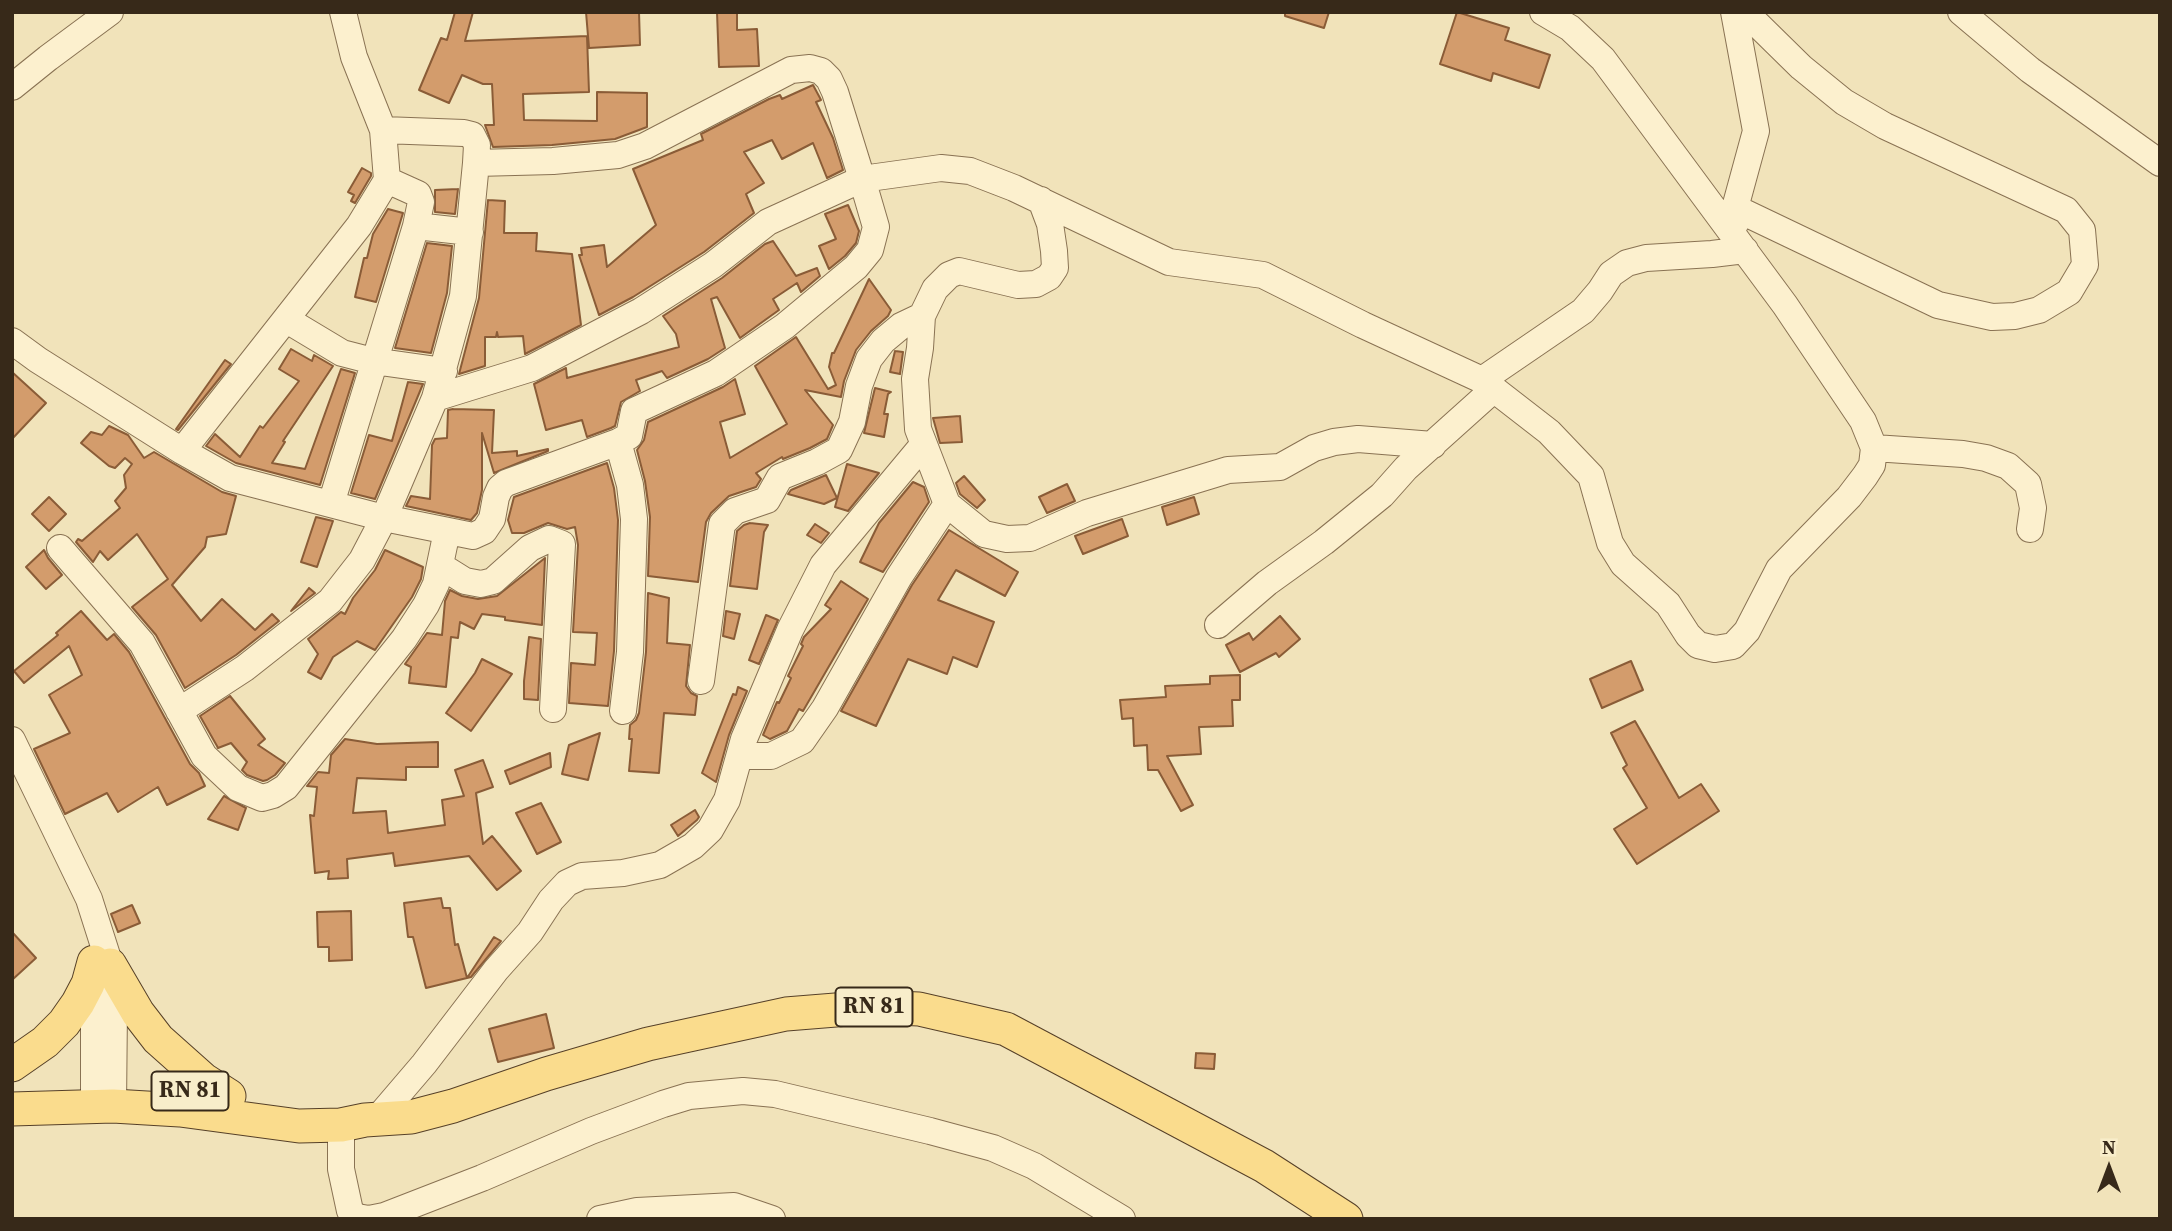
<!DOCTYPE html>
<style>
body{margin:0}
#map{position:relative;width:2172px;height:1231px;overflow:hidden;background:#f1e3ba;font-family:"Source Serif 4",serif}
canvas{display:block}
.frame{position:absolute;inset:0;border:14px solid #372919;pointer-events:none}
.north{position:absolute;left:2074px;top:1133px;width:70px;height:70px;-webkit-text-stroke:5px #f8edca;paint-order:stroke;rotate:0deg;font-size:19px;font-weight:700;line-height:28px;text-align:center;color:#372919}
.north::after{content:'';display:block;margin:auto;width:24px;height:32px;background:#372919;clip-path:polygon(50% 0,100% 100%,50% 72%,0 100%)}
</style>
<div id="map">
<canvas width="2172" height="1231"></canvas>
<div class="frame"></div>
<div class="north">N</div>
</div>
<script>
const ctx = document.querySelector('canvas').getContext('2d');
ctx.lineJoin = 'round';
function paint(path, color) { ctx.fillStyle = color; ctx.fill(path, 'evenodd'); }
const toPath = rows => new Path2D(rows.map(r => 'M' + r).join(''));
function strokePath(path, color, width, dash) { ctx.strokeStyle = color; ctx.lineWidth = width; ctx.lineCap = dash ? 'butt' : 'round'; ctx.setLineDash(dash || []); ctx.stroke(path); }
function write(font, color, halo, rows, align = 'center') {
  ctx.font = font + ' "Source Serif 4",serif'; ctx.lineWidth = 6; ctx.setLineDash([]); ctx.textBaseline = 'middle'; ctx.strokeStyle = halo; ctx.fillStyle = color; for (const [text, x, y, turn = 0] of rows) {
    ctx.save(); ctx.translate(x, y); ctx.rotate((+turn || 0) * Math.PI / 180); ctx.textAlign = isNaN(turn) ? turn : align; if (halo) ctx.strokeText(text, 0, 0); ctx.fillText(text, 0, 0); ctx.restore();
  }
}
const building = toPath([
 [455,12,473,12,465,41,587,36,589,92,523,94,524,120,597,121,597,92,647,93,647,127,615,139,552,145,493,147,485,125,494,125,492,84,483,84,462,75,449,103,419,90,441,38,447,40,455,12],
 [586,12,639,12,640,45,589,48,586,12],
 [717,12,737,12,737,30,757,29,759,66,719,67,717,12],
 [1285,12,1329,12,1324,28,1285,16,1285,12],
 [1457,12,1509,28,1505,40,1550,55,1539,88,1493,73,1491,81,1440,64,1457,12],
 [813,85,820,98,821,100,816,102,833,138,843,170,827,178,813,143,782,159,772,140,744,152,764,183,746,194,754,213,704,252,633,297,599,315,579,255,582,255,581,248,604,245,607,267,656,225,633,169,703,140,701,134,769,99,780,95,782,99,813,85],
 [362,168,371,173,371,176,355,203,351,201,354,195,348,192,362,168],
 [458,189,455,214,435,212,435,190,458,189],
 [488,200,505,201,504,233,537,233,536,251,572,254,581,325,525,354,523,336,498,337,497,332,496,337,485,337,485,366,459,374,479,298,488,200],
 [848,205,859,231,856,243,845,256,829,269,819,246,836,239,825,214,848,205],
 [388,209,403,213,376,302,355,297,364,258,367,258,373,234,388,209],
 [773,241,796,276,817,268,820,276,801,292,797,283,773,299,779,310,740,338,717,297,711,299,725,348,708,359,667,378,662,371,636,380,640,391,621,402,615,426,611,428,587,437,582,420,546,430,534,384,566,368,567,378,679,347,676,334,663,316,722,278,765,244,773,241],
 [427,243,452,246,447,293,431,353,395,348,427,243],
 [869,279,891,310,888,316,871,331,856,350,844,381,841,397,805,390,833,425,827,439,810,448,783,459,782,457,756,473,761,479,756,487,729,496,711,513,706,522,698,582,648,576,650,517,645,481,637,450,644,440,648,422,723,387,735,379,745,414,720,422,730,458,787,424,755,366,796,337,828,389,836,385,829,367,832,353,834,353,869,279],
 [291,349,312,361,314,355,333,366,283,441,285,442,272,463,305,469,341,369,355,373,320,485,236,463,206,446,215,434,240,457,260,426,263,428,299,381,279,369,291,349],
 [895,351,903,352,900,374,890,372,895,351],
 [225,360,231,364,178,430,176,429,225,360],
 [12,372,46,403,12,439,12,372],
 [408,382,423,384,375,499,351,493,369,435,392,441,408,382],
 [875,388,891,392,888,394,884,414,888,414,884,437,864,433,875,388],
 [453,409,494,410,492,453,517,451,517,456,548,449,548,451,494,473,482,433,482,490,477,513,471,520,406,506,411,496,430,499,432,445,435,439,447,438,448,410,453,409],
 [960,416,962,442,940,443,933,418,960,416],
 [109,426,128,435,144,458,154,452,222,492,236,496,226,534,207,537,205,547,172,585,201,621,222,599,255,630,272,614,279,621,236,655,185,688,156,635,132,607,168,579,137,534,108,560,100,551,93,562,76,542,78,539,82,541,120,508,115,501,126,488,124,475,132,464,125,458,115,468,109,466,81,443,91,432,102,435,109,426],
 [607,463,614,488,618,520,614,651,608,706,569,703,571,663,595,665,597,633,573,632,578,545,575,527,567,529,548,523,524,533,512,533,508,520,514,497,607,463],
 [847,464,879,473,848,511,835,507,847,464],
 [826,475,837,498,824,504,788,494,791,490,826,475],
 [964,476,985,500,977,508,960,494,956,483,964,476],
 [913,482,924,487,929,502,883,572,860,562,879,523,913,482],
 [1067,484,1075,501,1047,513,1039,497,1067,484],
 [49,497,66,514,49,531,32,514,49,497],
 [1194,497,1199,514,1167,525,1162,507,1194,497],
 [316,517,333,521,317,567,301,562,316,517],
 [1122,519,1128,536,1083,554,1075,536,1122,519],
 [750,523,768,525,764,532,757,589,730,586,737,531,744,525,750,523],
 [815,524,829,533,821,543,807,535,815,524],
 [949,530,1018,572,1005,596,956,570,938,600,994,622,977,667,953,657,947,674,908,659,876,726,841,711,912,585,949,530],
 [44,550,48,558,62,575,46,589,26,567,44,550],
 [385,550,423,567,421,579,412,597,375,650,357,641,333,657,321,679,308,672,318,654,308,639,341,612,345,614,353,598,375,570,385,550],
 [545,558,542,625,505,620,505,617,482,614,474,629,460,622,458,638,451,637,446,687,409,683,411,667,405,664,427,633,442,635,445,601,450,590,462,596,478,599,497,596,545,558],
 [841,581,868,599,803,711,799,709,787,731,770,739,763,735,777,702,779,703,791,678,788,676,803,646,801,644,804,637,831,609,825,605,841,581],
 [309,588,315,593,291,611,309,588],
 [648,593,669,598,667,643,690,645,686,686,691,693,697,696,695,715,664,713,659,773,629,771,632,739,629,739,630,725,636,720,639,713,646,652,648,593],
 [81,611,107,640,114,634,129,652,190,764,199,773,205,786,167,805,158,787,118,812,107,793,65,814,34,749,70,733,49,695,82,675,69,646,24,683,14,671,58,635,56,633,81,611],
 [726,611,740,614,734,639,723,636,726,611],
 [766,615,778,620,759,664,749,660,766,615],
 [1280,616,1300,639,1279,657,1276,653,1240,672,1226,645,1249,633,1253,640,1280,616],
 [529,637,541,639,538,700,524,699,524,681,529,637],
 [482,659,512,674,471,731,446,713,475,673,482,659],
 [1631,661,1643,690,1602,708,1590,679,1631,661],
 [1240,675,1240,700,1232,700,1233,726,1199,727,1201,754,1167,756,1193,805,1181,811,1158,770,1148,770,1147,745,1134,746,1133,718,1122,719,1120,700,1166,697,1165,686,1210,684,1210,676,1240,675],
 [738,687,747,691,729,735,716,782,702,773,733,694,736,695,738,687],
 [230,696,265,739,258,745,285,763,275,775,267,780,263,781,247,775,242,770,247,762,231,743,218,748,217,746,200,716,230,696],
 [1635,721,1679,798,1701,784,1719,811,1637,864,1614,829,1647,808,1623,768,1627,765,1611,733,1635,721],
 [600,733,588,780,562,774,569,745,600,733],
 [345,739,377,744,438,742,438,767,406,767,406,780,357,778,353,813,386,811,388,833,445,825,442,800,464,796,455,770,483,760,493,787,476,793,483,844,492,836,521,871,497,890,469,856,395,866,393,853,347,859,348,878,328,879,329,871,315,873,310,815,314,816,317,787,307,786,318,772,329,773,331,755,345,739],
 [550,753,551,767,510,784,505,771,550,753],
 [224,796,246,808,238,830,208,819,224,796],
 [541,803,561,842,537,854,516,813,541,803],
 [695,810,699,817,697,820,678,836,671,825,695,810],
 [441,898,443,908,450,908,455,945,458,944,467,978,494,937,501,941,471,977,426,988,413,937,408,937,404,903,441,898],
 [132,905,140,923,118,932,111,914,132,905],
 [351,911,352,960,329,961,329,947,318,947,317,912,351,911],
 [12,932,36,958,12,980,12,932],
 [546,1014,554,1048,498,1062,489,1029,546,1014],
 [1196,1053,1215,1054,1214,1069,1195,1068,1196,1053]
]);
paint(building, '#d39c6c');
strokePath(building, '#8a5c37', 2);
const minor = toPath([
 [343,12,354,57,383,130],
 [1734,12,1756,131,1735,208,1735,224],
 [1961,12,2030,70,2160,163],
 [12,87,48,58,110,12],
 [1041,200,1050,224,1054,251,1055,268,1049,277,1036,284,1018,285,959,271,949,275,935,289,922,316,920,348,915,379,918,429,947,504,984,534,1007,539,1030,538,1087,513,1228,470,1280,467,1314,448,1334,442,1358,439,1433,445],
 [1735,208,1938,305,1992,317,2015,316,2039,310,2069,292,2085,265,2082,230,2066,210,1885,126,1844,102,1801,67,1745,12],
 [416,226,470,232],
 [287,320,342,353,373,361,444,371],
 [12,341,38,360,182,451,230,478,384,518,473,536,484,531,492,519,496,497,500,488,506,483,618,442,629,436,634,411,716,373,785,326,856,267,870,250,876,227,862,179,941,168,970,171,1014,188,1169,262,1263,275,1363,325,1482,380,1549,432,1591,476,1610,543,1623,564,1668,604,1688,635,1698,645,1715,649,1733,646,1747,631,1779,569,1849,497,1865,476,1872,465,1874,448,1863,421,1785,305,1603,59,1570,28,1543,12],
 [1482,380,1583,311,1600,291,1611,274,1627,263,1646,258,1712,254,1745,250],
 [435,398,532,368,641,311,713,265,768,222,862,179,835,92,829,79,821,71,810,68,791,70,645,146,618,155,553,161,476,163],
 [618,442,630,485,634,519,630,652,623,711],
 [1874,448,1963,454,1986,458,2008,466,2028,484,2033,508,2030,529],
 [331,504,416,226,421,202,418,194,387,180],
 [60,548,142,643,204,756,238,788,262,798,273,795,286,787,404,639,426,605,436,584,447,531],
 [441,566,465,581,481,584,493,581,530,548,549,539,562,544,553,709],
 [1218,625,1267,583,1324,542,1382,495,1406,468,1494,389],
 [701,681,722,524,735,511,767,500,780,477,817,462,839,450,852,422,859,386,869,359,883,341,901,326,922,316],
 [179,711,245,668,330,601,362,560,384,518,435,398,463,296,476,163,477,145,472,135,464,133,383,130,387,180,359,226,182,451],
 [12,740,89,899,110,965,114,1008,113,1106],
 [741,752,751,756,771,756,802,741,825,708,899,577,947,504],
 [94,1105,94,972],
 [377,1119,424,1064,496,970,530,932,551,900,567,883,582,876,623,873,660,865,693,846,710,830,727,800,744,739,790,630,823,565,923,445],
 [341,1125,341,1169,350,1211,357,1217,369,1219,384,1216,482,1178,591,1131,663,1104,689,1096,743,1091,775,1094,930,1131,993,1148,1034,1166,1122,1219],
 [600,1219,637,1211,734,1206,772,1219]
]);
const major = toPath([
 [110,965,138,1013,158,1039,204,1080,229,1096],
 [12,1065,45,1042,64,1023,78,1003,88,984,94,962],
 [12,1109,113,1106,180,1110,299,1126,341,1125,365,1120,411,1117,453,1106,546,1074,648,1044,786,1014,873,1007,919,1009,1006,1029,1264,1166,1346,1219]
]);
strokePath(minor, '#897253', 28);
strokePath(major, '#564028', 35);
strokePath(minor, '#fcf0ce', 26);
strokePath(major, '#fadc8d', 33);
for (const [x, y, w] of [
 [874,1007,77],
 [190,1091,77]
]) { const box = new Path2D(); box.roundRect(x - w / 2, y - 19.5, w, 39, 5); ctx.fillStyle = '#f8edca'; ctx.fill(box); strokePath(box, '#372919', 2); }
write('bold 23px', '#372919', null, [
 ["RN 81",874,1007],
 ["RN 81",190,1091]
]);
</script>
